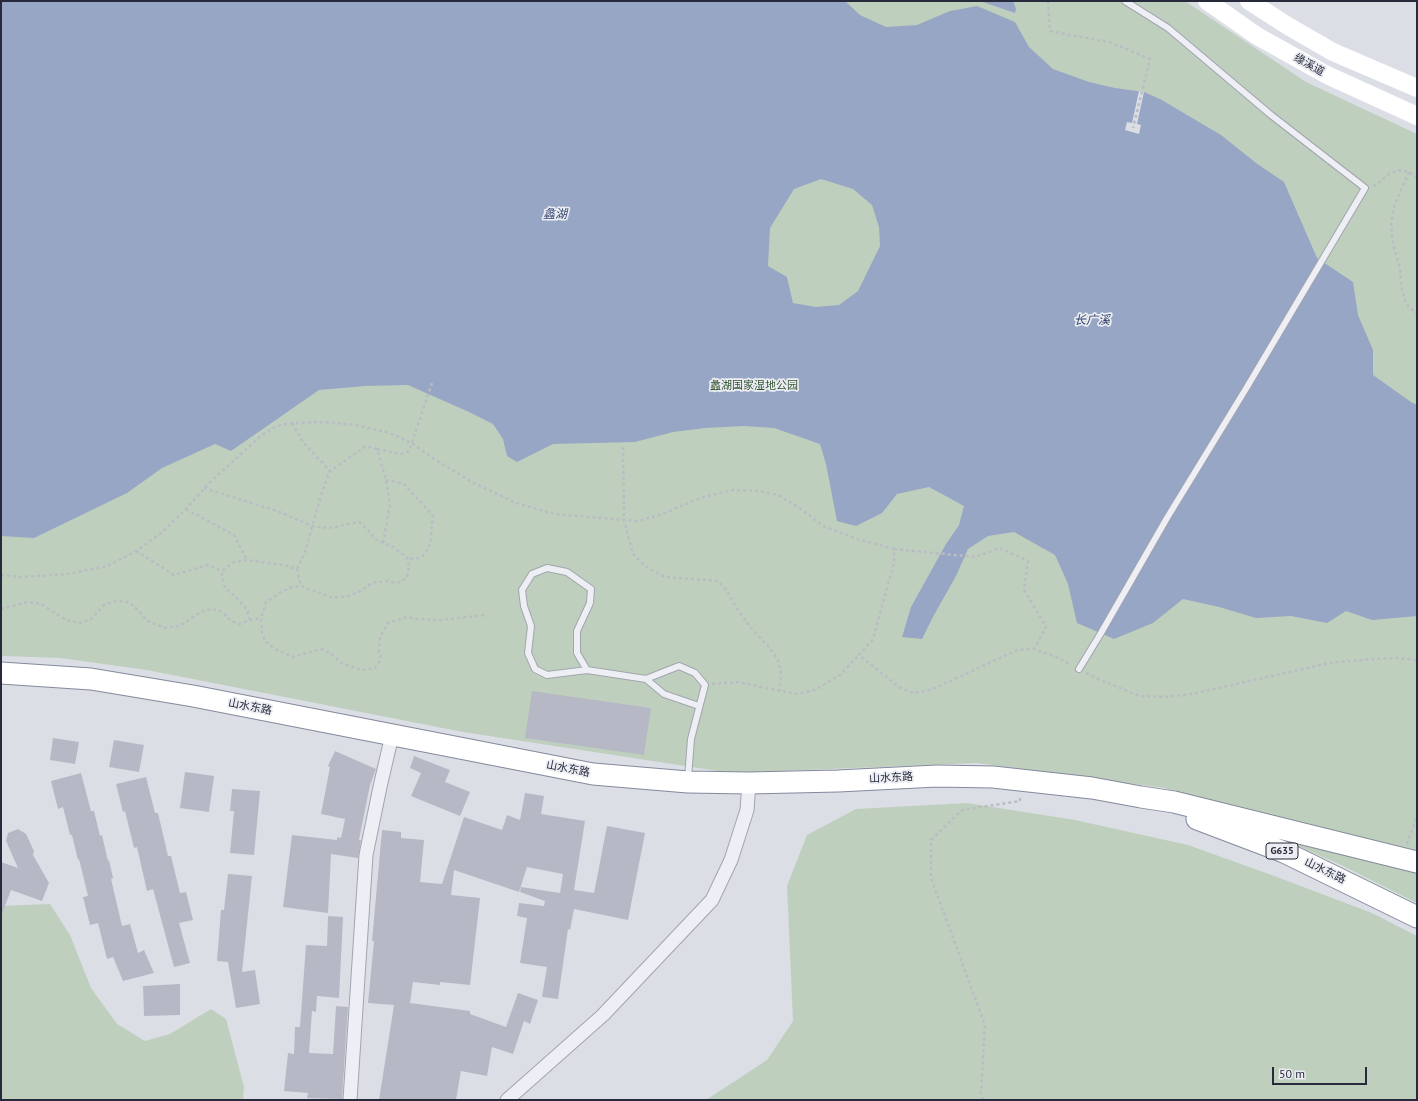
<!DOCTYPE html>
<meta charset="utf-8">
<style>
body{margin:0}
#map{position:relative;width:1418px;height:1101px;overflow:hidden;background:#dcdee6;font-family:"PT Sans",sans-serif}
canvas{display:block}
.frame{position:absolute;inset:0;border:2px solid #262a3b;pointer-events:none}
.scale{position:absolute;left:1272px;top:1067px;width:95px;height:18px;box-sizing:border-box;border:2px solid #262a3b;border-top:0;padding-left:5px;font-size:12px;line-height:14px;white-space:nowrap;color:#262a3b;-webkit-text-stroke:3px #ebedf3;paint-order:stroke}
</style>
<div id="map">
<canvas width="1418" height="1101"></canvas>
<div class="frame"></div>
<div class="scale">50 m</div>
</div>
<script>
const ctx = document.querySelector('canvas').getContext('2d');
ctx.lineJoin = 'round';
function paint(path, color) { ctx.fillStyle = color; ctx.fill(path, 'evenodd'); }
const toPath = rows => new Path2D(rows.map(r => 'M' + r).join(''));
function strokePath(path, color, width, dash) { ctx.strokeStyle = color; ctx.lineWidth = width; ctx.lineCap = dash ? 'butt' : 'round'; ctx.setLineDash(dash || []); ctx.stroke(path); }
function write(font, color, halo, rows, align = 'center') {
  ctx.font = font + ' "PT Sans","Noto Sans SC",sans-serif'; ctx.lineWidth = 3.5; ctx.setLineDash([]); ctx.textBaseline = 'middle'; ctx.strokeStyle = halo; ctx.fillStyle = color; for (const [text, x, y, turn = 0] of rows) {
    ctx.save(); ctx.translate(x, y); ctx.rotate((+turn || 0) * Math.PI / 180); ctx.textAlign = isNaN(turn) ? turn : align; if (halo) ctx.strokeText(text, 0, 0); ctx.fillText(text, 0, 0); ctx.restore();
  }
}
paint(toPath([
 [1,1,1185,1,1306,82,1417,134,1417,903,1339,864,1165,788,977,763,731,773,463,732,147,670,60,658,1,656],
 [967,803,1075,820,1188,845,1277,877,1372,913,1417,936,1417,1100,706,1100,767,1060,793,1021,787,886,807,835,856,809],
 [50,904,70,935,91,988,117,1024,145,1041,170,1034,211,1009,226,1019,244,1087,243,1100,1,1100,1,906]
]), '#bfcfbd');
paint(toPath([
 [1,1,845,1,860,15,886,27,917,25,950,11,977,6,1015,22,1029,47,1053,69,1089,82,1115,88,1144,92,1160,99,1221,135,1256,163,1284,182,1317,258,1353,282,1358,315,1373,350,1373,375,1411,402,1417,405,1417,616,1372,620,1346,611,1327,623,1291,616,1256,618,1219,607,1183,599,1153,623,1114,639,1077,623,1068,584,1055,555,1014,532,988,536,968,549,956,576,934,615,922,639,902,637,911,607,946,544,959,525,964,506,929,487,897,494,882,513,856,526,837,521,826,464,820,444,774,428,744,426,705,428,673,432,635,442,553,444,517,462,507,456,503,439,493,424,469,412,408,385,365,386,319,390,231,451,215,444,162,468,127,493,34,538,1,536],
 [821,179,853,189,872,205,879,227,880,246,858,291,839,305,816,307,793,303,787,277,768,266,770,228,794,189],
 [980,1,1013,1,1016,9,1015,13]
]), '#97a6c5');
paint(toPath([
 [1139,91,1144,92,1137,124,1141,125,1139,134,1125,130,1127,122,1132,123]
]), '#dcdee6');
paint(toPath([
 [532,691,651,708,644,755,525,738],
 [53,738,79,742,75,764,50,760],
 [114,740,144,745,139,772,109,767],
 [335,751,376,769,370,785,359,840,361,840,358,858,331,854,328,913,283,907,292,835,337,840,337,837,341,838,345,819,321,814,330,767,328,766],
 [414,756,450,770,445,782,470,792,460,816,411,796,421,773,410,768],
 [185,772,214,776,209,812,180,808],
 [81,773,91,811,94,811,100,836,102,835,108,861,109,860,113,878,111,879,122,926,130,924,138,953,144,950,154,973,123,981,113,957,107,959,98,923,90,925,83,897,88,896,79,859,78,860,72,835,70,835,63,807,58,809,51,781],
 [146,777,155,813,158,813,168,856,171,856,180,893,186,892,193,920,179,923,190,963,174,967,153,889,147,891,137,847,134,848,125,811,123,812,116,784],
 [232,789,260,791,254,855,230,853,234,811,230,811],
 [525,793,544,796,541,814,585,821,574,890,594,893,607,826,645,833,628,920,574,909,570,930,568,929,558,999,542,997,547,967,520,963,527,918,517,916,519,903,544,906,545,901,520,892,521,887,560,893,563,874,527,867,519,892,454,870,451,895,480,898,470,985,440,982,440,985,413,982,410,1003,470,1011,470,1014,506,1027,518,993,538,1000,530,1024,524,1021,513,1054,492,1047,487,1076,461,1071,456,1100,379,1100,394,1005,368,1003,374,941,372,941,382,830,401,832,401,838,424,840,420,882,442,884,464,817,502,830,507,815,520,820],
 [18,829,26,834,34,851,33,855,49,883,42,901,11,890,2,914,1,913,1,862,18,868,6,841,8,833],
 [228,874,252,876,242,972,255,970,260,1004,236,1008,228,962,217,961,221,910,224,910],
 [328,916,343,917,339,998,317,996,316,1012,312,1011,309,1053,333,1054,336,1006,348,1007,342,1099,307,1098,308,1093,284,1091,288,1053,294,1054,295,1027,300,1027,306,945,327,946],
 [180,984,180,1015,144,1016,143,986]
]), '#b6b9c5');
const service = toPath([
 [1079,669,1101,633,1167,518,1247,387,1365,188,1271,115,1168,28,1125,1],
 [587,670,547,675,535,669,528,653,531,626,524,606,522,590,532,574,547,568,567,572,591,589,590,603,577,631,577,653,587,670,646,679,679,666,695,673,705,685,691,739,688,778],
 [646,679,664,694,699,706]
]);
const minor = toPath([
 [350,1100,366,855,380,787,392,735],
 [507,1100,603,1015,712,900,731,860,747,810,749,783]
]);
const trunk = toPath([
 [1,673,91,679,193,696,593,774,688,782,749,783,838,781,937,776,993,777,1092,788,1141,797,1174,802,1417,862],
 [1197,819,1284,852,1417,917]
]);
strokePath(service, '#a2a4af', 8);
strokePath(minor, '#a2a4af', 15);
strokePath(trunk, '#84899c', 23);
strokePath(toPath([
 [1048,1,1050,31,1112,43,1150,59,1133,128],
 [1409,172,1395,204,1391,223,1393,244,1400,268,1401,285,1406,304,1417,314],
 [1373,186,1376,185,1389,174,1399,170,1409,172,1417,177],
 [292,423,303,442,330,471],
 [623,447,624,520,633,554,645,566,665,577,718,581,727,591,737,609,751,628,769,647,778,660,781,674,780,691],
 [377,449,401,454,409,451,432,383],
 [386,480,404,484,433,516,430,544,425,554,419,558,408,559],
 [204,488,280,512,312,526,329,528,359,522,367,529,375,539,395,548,408,559,409,567,407,578,397,583,385,581,372,583,360,591,349,596,333,598,301,586,292,587,281,592,266,602,261,618,262,633,265,641,275,649,293,657,321,649,330,653,343,664,362,670,375,668,381,659,379,651,380,637,388,623,407,617,417,619,439,620,486,615],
 [186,509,234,535,247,560],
 [894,549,975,557,1000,548,1028,561,1024,590,1046,627,1034,649],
 [136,551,174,575,208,565,222,571],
 [297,569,305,552,322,492,330,471,366,446,377,449,386,480,390,504,383,543],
 [1,575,22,577,68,574,107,566,136,551,160,534,186,509,209,483,262,435,277,426,292,423,324,422,355,425,390,433,412,443,431,457,474,483,516,503,554,514,638,521,660,515,700,498,733,490,759,491,778,495,801,509,823,526,857,539,894,549,894,563,873,639,859,655,899,687,913,693,931,690,1017,650,1034,649,1059,658,1071,665],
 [1,609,28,602,41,604,66,620,81,623,91,619,104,605,115,601,129,602,138,610,146,620,164,628,179,626,203,611,212,609,223,612,231,621,240,624,250,620,261,618],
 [250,620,247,610,237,598,225,588,222,577,222,571,234,562,247,560,284,565,297,569,301,586],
 [1086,673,1100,680,1140,696,1163,697,1192,694,1329,663,1372,659,1397,658,1417,660],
 [712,684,738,682,796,694,815,690,840,675,859,655],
 [1407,844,1417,816],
 [983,1100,981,1094,985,1025,931,878,931,840,962,810,1020,801,1020,795]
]), '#babcc4', 2.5, [3, 3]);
strokePath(service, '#eeeff4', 6);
strokePath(minor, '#eeeff4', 13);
strokePath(toPath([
 [1207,1,1257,36,1327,75,1417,116],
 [1249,1,1288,26,1333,52,1417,88]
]), '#fff', 18);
strokePath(trunk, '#fff', 21);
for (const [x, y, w] of [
 [1282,851,32]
]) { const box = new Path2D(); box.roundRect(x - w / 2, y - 8, w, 16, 3); ctx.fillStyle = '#ebedf3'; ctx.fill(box); strokePath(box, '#262a3b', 1); }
write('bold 10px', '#262a3b', null, [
 ["G635",1282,851]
]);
write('11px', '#262a3b', '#ebedf3', [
 ["缘溪道",1309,65,29],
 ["山水东路",250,707,11],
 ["山水东路",568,769,11],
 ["山水东路",891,778,-3],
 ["山水东路",1325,871,26]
]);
write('11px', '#355634', '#ebedf3', [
 ["蠡湖国家湿地公园",754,386]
]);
write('italic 12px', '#32426d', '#ebedf3', [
 ["蠡湖",555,215],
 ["长广溪",1092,321]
]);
</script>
